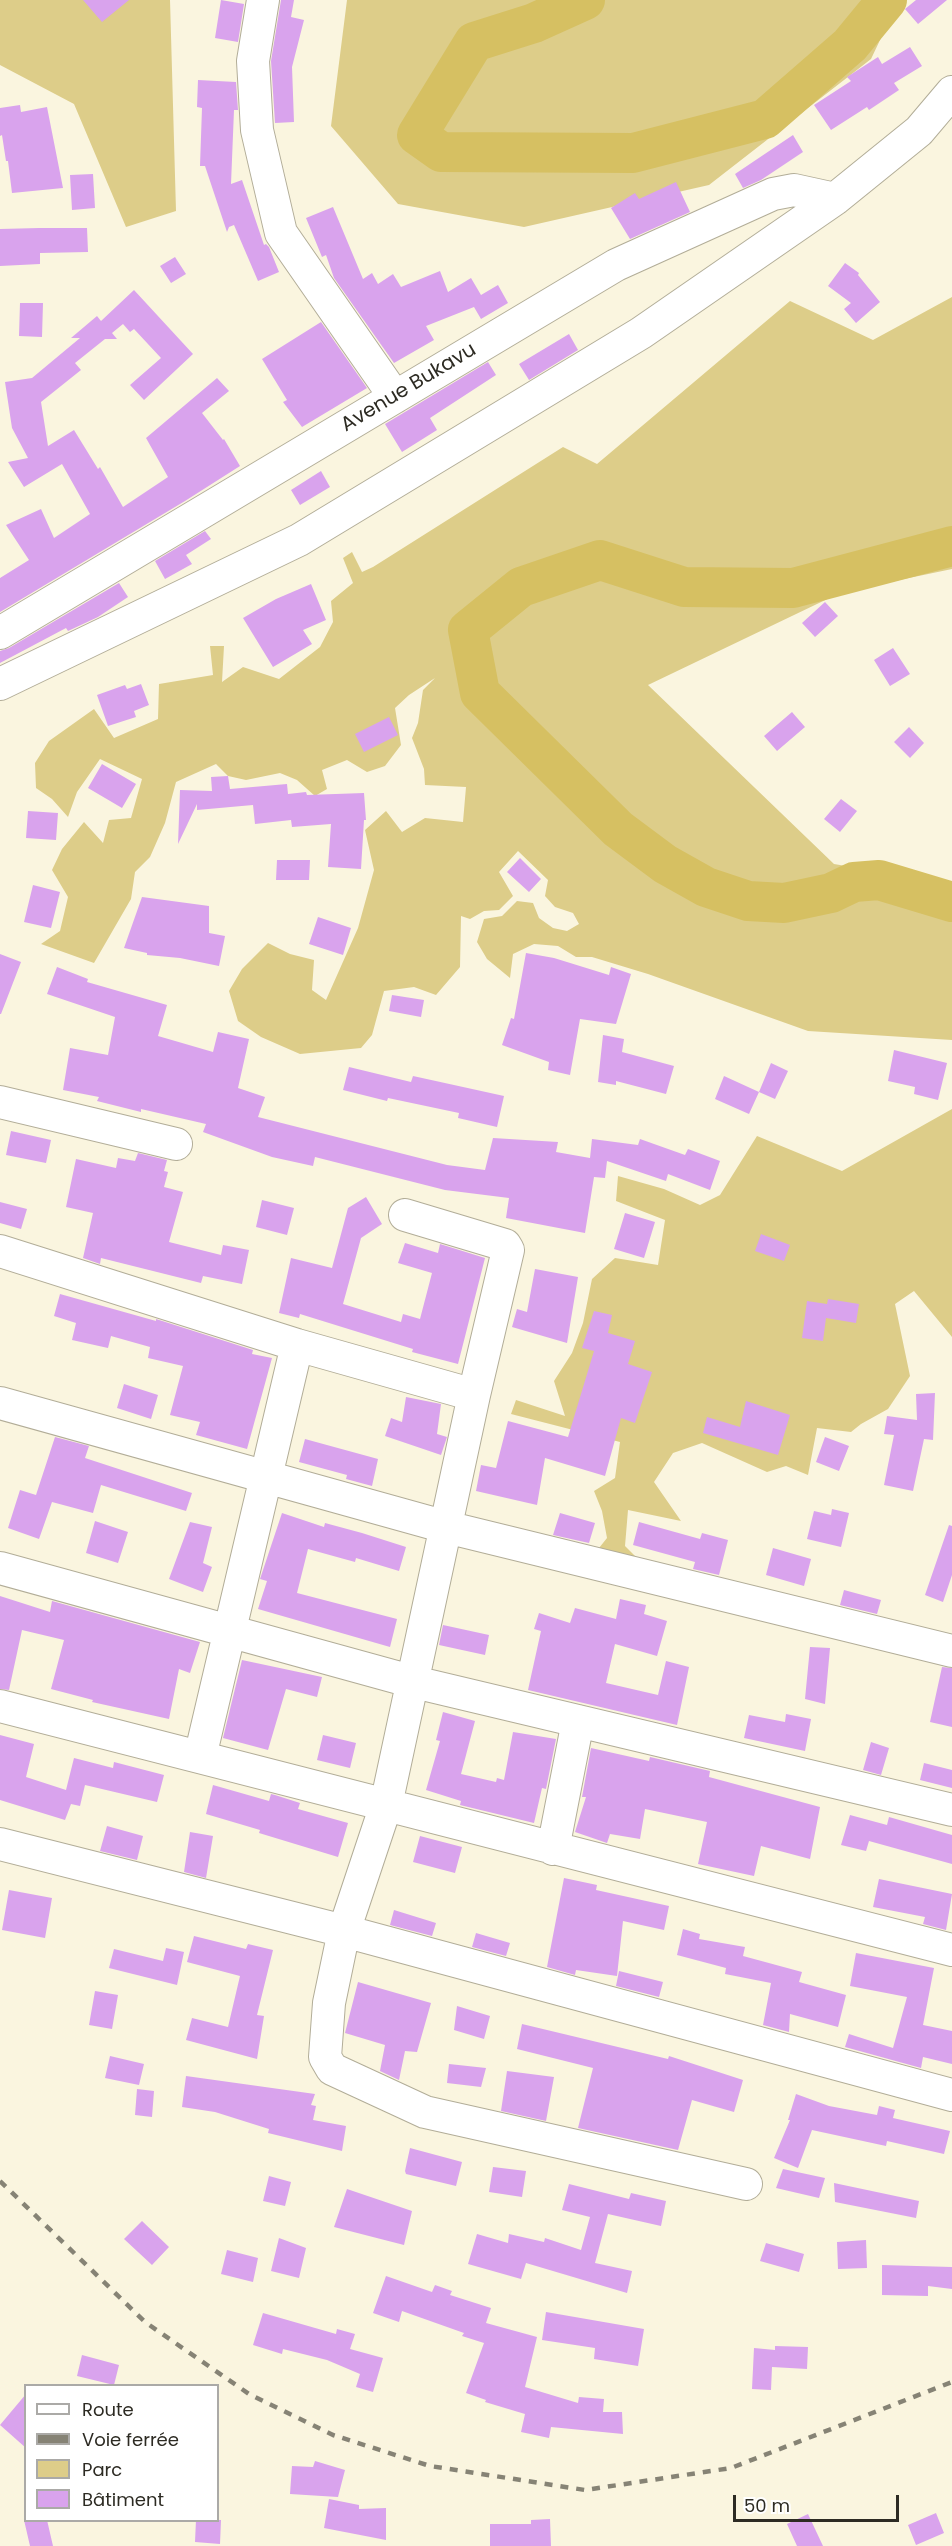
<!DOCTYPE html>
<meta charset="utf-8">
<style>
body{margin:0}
#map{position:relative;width:952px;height:2546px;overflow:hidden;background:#faf5df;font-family:Poppins,sans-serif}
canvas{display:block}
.legend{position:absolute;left:24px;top:2384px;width:195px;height:138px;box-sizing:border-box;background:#fff;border:2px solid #abaaa7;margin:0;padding:8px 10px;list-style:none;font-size:18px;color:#2d2b23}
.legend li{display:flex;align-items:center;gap:12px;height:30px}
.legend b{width:30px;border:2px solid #abaaa7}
.scale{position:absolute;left:733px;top:2495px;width:166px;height:27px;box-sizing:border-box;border:3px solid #2d2b23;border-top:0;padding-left:8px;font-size:18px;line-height:21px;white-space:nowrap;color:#2d2b23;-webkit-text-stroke:4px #fff;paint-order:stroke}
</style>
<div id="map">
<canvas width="952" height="2546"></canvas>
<ul class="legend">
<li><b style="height:8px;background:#fff"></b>Route</li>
<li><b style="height:8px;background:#868375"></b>Voie ferrée</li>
<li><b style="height:16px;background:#ddcd89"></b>Parc</li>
<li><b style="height:16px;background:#d9a3ed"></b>Bâtiment</li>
</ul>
<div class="scale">50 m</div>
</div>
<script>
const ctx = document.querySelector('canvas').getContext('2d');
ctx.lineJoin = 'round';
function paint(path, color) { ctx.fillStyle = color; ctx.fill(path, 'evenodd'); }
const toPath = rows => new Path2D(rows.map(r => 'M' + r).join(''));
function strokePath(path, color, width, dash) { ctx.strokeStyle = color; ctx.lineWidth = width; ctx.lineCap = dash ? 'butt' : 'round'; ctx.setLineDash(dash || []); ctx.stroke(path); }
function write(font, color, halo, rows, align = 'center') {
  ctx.font = font + ' Poppins,sans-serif'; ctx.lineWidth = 4.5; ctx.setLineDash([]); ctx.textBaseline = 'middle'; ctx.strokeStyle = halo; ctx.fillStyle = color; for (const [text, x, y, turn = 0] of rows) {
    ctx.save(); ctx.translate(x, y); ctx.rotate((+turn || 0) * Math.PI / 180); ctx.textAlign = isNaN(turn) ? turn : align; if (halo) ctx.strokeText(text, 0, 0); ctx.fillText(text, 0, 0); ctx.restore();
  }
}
paint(toPath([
 [0,0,170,0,176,211,126,227,74,104,0,65],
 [347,0,899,0,871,59,709,185,524,227,398,204,331,126],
 [952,297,952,569,842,592,648,685,834,864,952,884,952,1040,808,1031,648,974,592,957,576,957,558,946,534,944,513,954,510,978,487,959,477,942,484,919,502,916,517,901,533,903,539,918,553,928,567,931,579,924,573,913,555,907,545,896,548,880,518,851,499,872,513,896,499,910,484,911,470,919,461,916,460,967,436,995,414,987,384,991,372,1035,361,1048,300,1054,261,1037,238,1021,229,991,242,969,268,943,290,954,314,960,312,990,326,1000,358,928,374,870,365,830,386,811,402,832,425,818,463,822,466,787,425,785,424,769,412,738,418,723,423,690,435,678,409,695,395,708,401,745,385,766,367,772,347,760,322,770,327,789,315,796,297,780,280,773,246,780,228,776,216,764,176,782,165,823,150,857,135,872,131,899,94,963,41,944,60,931,68,897,52,870,62,849,84,822,103,843,109,820,131,818,142,779,100,759,77,792,68,817,52,799,36,788,35,763,49,741,94,709,114,738,158,719,159,684,213,675,210,646,224,646,222,682,243,667,279,679,320,647,333,622,331,601,353,583,343,558,352,552,362,572,373,567,563,447,597,464,790,301,873,340],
 [952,1109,952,1337,914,1291,895,1304,910,1376,888,1409,861,1424,851,1432,817,1428,808,1475,786,1466,767,1472,702,1443,673,1453,654,1482,681,1521,628,1510,625,1546,644,1565,595,1553,607,1538,602,1511,594,1491,615,1478,620,1442,511,1414,516,1400,565,1416,554,1381,572,1353,583,1323,592,1279,615,1258,658,1265,665,1220,616,1201,618,1176,664,1189,700,1205,720,1195,757,1136,842,1171]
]), '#ddcd89');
strokePath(toPath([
 [585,0,534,23,474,42,417,135,441,152,633,153,765,119,850,45,887,0],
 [952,546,793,588,684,587,600,560,521,587,468,630,480,693,618,829,665,864,706,887,748,901,784,903,831,893,854,882,879,880,952,902]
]), '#d6c062', 40);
paint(toPath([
 [83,0,129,0,102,22],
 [221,0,244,4,238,42,215,38],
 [281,0,294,0,291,17,304,20,292,67,294,122,275,123,271,61],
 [916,0,947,0,918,24,905,9],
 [910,47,922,66,894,83,899,90,869,110,867,107,831,130,814,105,851,81,847,77,878,57,882,64],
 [198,80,236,82,238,110,234,110,231,184,242,180,264,245,266,244,269,247,279,272,258,281,234,225,229,227,227,232,205,166,200,166,202,108,197,107],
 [20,105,21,112,47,107,63,188,12,193,8,161,6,161,2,135,0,136,0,108],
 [793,135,803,152,761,180,743,188,735,174],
 [93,174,95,208,72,210,70,175],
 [676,182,690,212,630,239,611,208,635,193,639,199],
 [333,207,363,279,372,273,378,284,393,274,401,287,440,271,448,292,471,278,481,295,498,285,508,303,481,319,474,307,426,326,434,340,394,363,334,278,326,255,322,257,306,218],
 [39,228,87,228,88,252,40,253,40,264,0,266,0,229],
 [175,257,186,274,171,283,160,266],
 [845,263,859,273,858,275,880,302,856,323,844,309,851,303,828,286],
 [134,290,193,354,144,400,130,385,161,358,134,329,130,332,123,324,112,333,117,339,105,339,75,363,81,370,41,402,48,446,74,430,98,469,100,467,123,507,168,477,146,438,217,378,229,391,202,413,223,440,224,439,240,466,185,501,0,612,0,578,29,560,6,525,41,509,54,538,90,514,62,464,24,487,8,462,28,458,12,428,5,382,32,378,80,338,71,338,97,316,101,321],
 [20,303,43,303,42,337,19,336],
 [321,322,367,388,302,427,283,402,287,400,262,359],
 [569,334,578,350,529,380,519,364],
 [488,362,496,375,430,418,437,430,402,452,385,424],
 [321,471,330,487,300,505,291,490],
 [205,531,211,539,186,555,192,564,165,579,155,561],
 [119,583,128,597,98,617,68,631,66,628,0,663,0,651,9,648],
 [311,584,326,620,303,630,312,644,273,667,243,618,276,599],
 [825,602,838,616,815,637,802,623],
 [893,648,910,674,890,686,874,660],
 [141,684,149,705,134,711,136,717,108,726,97,695,125,685,127,689],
 [792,712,805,727,777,751,764,736],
 [389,717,398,735,364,752,355,734],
 [909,727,924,743,910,758,894,742],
 [102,764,136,784,122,808,88,788],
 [228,776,230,789,287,784,288,794,306,792,307,795,364,793,366,820,364,820,361,869,328,867,331,824,292,827,291,820,255,824,253,805,197,810,197,804,178,844,180,790,212,791,211,777],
 [841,799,857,811,840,832,824,819],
 [28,811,58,813,56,840,26,838],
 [520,858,541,879,529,892,507,872],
 [277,860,310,860,309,880,276,880],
 [33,885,60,892,51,928,24,922],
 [142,897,209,906,209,933,225,936,219,966,180,958,147,955,147,953,124,948],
 [318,917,351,928,343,955,309,944],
 [526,953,554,958,609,975,611,967,631,974,616,1024,580,1019,570,1075,548,1070,549,1062,502,1045,511,1018,514,1019],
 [0,954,21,962,1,1014,0,1014],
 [57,967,88,979,87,982,167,1005,158,1036,213,1052,218,1032,249,1039,238,1088,265,1097,258,1117,447,1165,485,1170,493,1138,558,1142,556,1152,590,1158,592,1139,638,1145,640,1139,685,1155,688,1149,720,1161,710,1190,668,1174,666,1181,607,1161,605,1178,594,1177,585,1233,506,1218,509,1198,445,1190,315,1157,313,1166,272,1157,203,1132,206,1124,141,1109,141,1112,97,1101,99,1097,63,1090,70,1048,108,1055,115,1017,47,994],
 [392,995,424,1000,421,1017,389,1011],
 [603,1035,624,1039,622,1052,674,1066,666,1094,616,1081,616,1085,598,1082],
 [894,1050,947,1063,938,1100,914,1094,915,1087,888,1081],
 [771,1063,788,1071,775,1099,759,1092],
 [349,1067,411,1082,413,1076,504,1096,497,1127,458,1118,459,1113,388,1098,387,1101,343,1090],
 [724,1076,759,1092,749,1114,715,1099],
 [11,1131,51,1140,46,1163,6,1155],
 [138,1153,167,1160,164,1171,168,1172,164,1187,183,1192,169,1242,221,1255,223,1245,249,1250,242,1284,203,1276,201,1283,101,1258,100,1264,83,1258,93,1213,66,1207,76,1159,116,1168,118,1158,135,1161],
 [366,1197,382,1224,361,1238,343,1304,401,1322,403,1314,420,1319,432,1273,398,1263,405,1243,438,1253,440,1244,485,1258,458,1364,412,1352,413,1349,300,1314,299,1318,279,1313,291,1258,332,1268,348,1208],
 [262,1200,294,1208,287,1235,256,1227],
 [0,1202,27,1209,21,1229,0,1223],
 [625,1213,655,1222,644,1258,614,1249],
 [761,1234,790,1245,784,1261,755,1251],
 [535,1269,578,1277,567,1343,512,1327,517,1309,527,1312],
 [60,1294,156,1321,156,1319,253,1350,252,1354,272,1358,247,1449,196,1435,200,1422,170,1415,183,1366,148,1358,150,1347,111,1336,108,1348,72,1340,76,1323,54,1316],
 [828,1299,859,1304,856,1323,826,1318,823,1341,802,1338,807,1301,827,1304],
 [594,1311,612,1315,608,1333,635,1341,628,1364,652,1372,635,1423,621,1418,605,1476,545,1458,537,1505,476,1491,481,1465,496,1468,508,1421,568,1437,594,1351,582,1348],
 [124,1384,158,1395,151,1419,117,1408],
 [935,1393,933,1440,924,1439,913,1491,884,1485,894,1435,884,1434,887,1416,917,1420,916,1394],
 [406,1397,441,1404,437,1434,447,1437,441,1455,385,1436,391,1418,402,1422],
 [746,1401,790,1415,778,1455,703,1433,707,1417,740,1427],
 [55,1437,89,1446,85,1458,192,1493,186,1511,101,1485,93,1513,52,1502,39,1539,8,1528,20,1490,36,1495],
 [825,1437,849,1446,839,1471,816,1462],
 [305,1439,378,1459,372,1486,346,1479,347,1475,299,1462],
 [832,1509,849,1513,841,1547,807,1539,814,1511,831,1515],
 [282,1513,324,1527,325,1523,362,1533,406,1547,399,1571,356,1558,355,1562,308,1549,297,1593,397,1619,390,1647,258,1609,267,1581,260,1579],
 [560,1513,595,1523,589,1543,553,1535],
 [95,1521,128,1532,118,1563,86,1553],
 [190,1522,212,1527,203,1563,212,1567,203,1592,169,1579],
 [639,1522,700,1539,702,1533,728,1540,719,1575,693,1569,695,1562,633,1545],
 [949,1525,952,1526,952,1575,943,1602,925,1595],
 [773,1548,811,1559,804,1586,766,1575],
 [844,1590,881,1600,877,1614,840,1605],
 [0,1596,50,1612,52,1601,200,1642,190,1673,179,1669,169,1719,92,1702,93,1700,51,1689,64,1640,22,1630,9,1690,0,1689],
 [620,1599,646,1605,644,1614,667,1621,657,1656,615,1644,606,1683,658,1695,666,1661,689,1667,677,1725,528,1690,541,1631,534,1629,539,1613,570,1623,575,1608,616,1619],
 [443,1625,489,1635,485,1655,439,1645],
 [810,1647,830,1648,825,1704,805,1699],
 [242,1660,322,1677,317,1697,286,1689,268,1750,223,1738],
 [942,1667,952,1668,952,1727,930,1722],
 [443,1712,475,1721,461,1774,496,1782,497,1778,504,1780,513,1732,556,1739,546,1789,542,1788,534,1823,460,1805,461,1801,426,1790,440,1741,436,1740],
 [786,1714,811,1719,805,1751,744,1738,749,1715,785,1722],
 [0,1735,34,1744,26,1777,66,1790,74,1758,113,1768,114,1762,164,1775,157,1802,85,1785,80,1806,71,1804,65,1820,0,1800],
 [323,1735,356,1743,350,1768,317,1760],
 [871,1742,889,1748,881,1775,863,1770],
 [591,1748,649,1761,650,1757,710,1771,709,1777,820,1807,810,1859,761,1846,754,1876,698,1864,707,1822,645,1809,640,1839,610,1834,607,1843,575,1832,586,1797,582,1797],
 [924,1763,952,1770,952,1788,920,1780],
 [213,1785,269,1801,271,1794,275,1795,300,1803,298,1809,348,1823,338,1857,259,1833,260,1830,206,1814],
 [850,1815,887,1825,889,1817,952,1835,952,1864,869,1841,866,1851,841,1845],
 [107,1826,143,1836,137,1860,100,1851],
 [190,1832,213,1836,206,1878,184,1872],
 [420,1836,462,1847,455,1873,413,1862],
 [564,1878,597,1885,596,1890,669,1906,664,1930,623,1921,617,1976,576,1970,575,1975,547,1967],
 [879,1879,952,1894,946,1930,923,1924,925,1917,873,1907],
 [9,1890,52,1898,45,1938,2,1930],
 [394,1910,436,1923,432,1936,390,1925],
 [683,1929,700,1934,699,1939,745,1947,743,1956,802,1972,799,1982,846,1995,838,2027,790,2014,789,2032,763,2025,771,1983,725,1974,726,1968,677,1955],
 [476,1933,510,1943,506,1956,472,1947],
 [194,1936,246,1949,248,1944,273,1950,257,2015,264,2016,257,2059,186,2040,192,2018,228,2027,240,1976,187,1962],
 [166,1948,184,1952,177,1985,109,1968,114,1949,163,1961],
 [856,1953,934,1968,923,2025,952,2031,952,2064,923,2057,921,2068,845,2047,849,2034,893,2048,907,1997,850,1986],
 [619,1971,663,1982,659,1997,616,1986],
 [358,1982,431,2003,417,2052,405,2051,399,2080,380,2071,385,2045,345,2033],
 [95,1991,118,1995,112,2029,89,2025],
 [457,2006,490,2016,484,2039,454,2030],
 [522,2024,668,2059,669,2056,743,2080,734,2112,692,2100,678,2150,578,2128,593,2068,517,2049],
 [110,2056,144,2064,139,2085,105,2078],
 [449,2064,486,2068,481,2087,447,2083],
 [507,2071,554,2077,546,2121,501,2111],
 [186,2076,315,2094,311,2105,316,2106,313,2120,346,2126,342,2151,268,2133,269,2129,215,2112,182,2107],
 [137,2089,154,2091,152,2117,135,2115],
 [796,2094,829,2106,877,2115,879,2106,895,2110,893,2118,950,2131,944,2154,887,2141,886,2146,812,2130,798,2168,774,2158,790,2120,788,2120],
 [410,2148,462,2162,456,2186,406,2174,405,2171],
 [493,2167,526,2171,522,2197,489,2192],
 [783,2169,825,2178,819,2198,776,2188],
 [269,2176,291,2182,285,2206,263,2201],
 [834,2183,919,2201,916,2218,835,2202],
 [569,2184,629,2199,631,2193,666,2201,661,2226,608,2214,595,2263,632,2271,627,2293,526,2263,521,2279,468,2264,477,2234,508,2243,509,2234,544,2242,545,2238,581,2250,590,2217,562,2210],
 [347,2189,412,2211,404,2245,334,2227],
 [142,2221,169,2247,152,2265,124,2239],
 [279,2238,306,2248,299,2278,271,2271],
 [866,2240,867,2268,838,2269,837,2242],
 [766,2243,804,2254,799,2272,760,2261],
 [227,2250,258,2258,253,2282,221,2274],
 [882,2265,952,2267,952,2289,928,2286,928,2296,882,2295],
 [386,2276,432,2292,435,2285,452,2291,450,2295,491,2308,486,2323,537,2337,525,2387,578,2403,579,2397,604,2399,603,2412,622,2412,623,2434,551,2427,549,2438,521,2432,525,2414,485,2402,486,2400,466,2393,484,2343,462,2336,464,2333,402,2311,399,2322,373,2313],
 [546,2312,644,2329,638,2366,594,2359,595,2348,542,2340],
 [263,2313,336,2334,337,2329,355,2334,350,2349,383,2358,373,2392,356,2387,360,2374,327,2360,283,2349,282,2354,253,2345],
 [775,2346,808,2347,807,2369,772,2367,771,2390,752,2389,754,2348,775,2350],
 [82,2355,119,2365,114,2385,77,2376],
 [26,2394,26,2448,0,2425],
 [315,2461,345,2470,338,2497,290,2494,292,2466,313,2467],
 [329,2499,359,2505,359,2509,386,2508,386,2540,324,2528],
 [936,2513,944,2533,916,2545,908,2525],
 [808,2514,823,2546,797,2546,787,2524],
 [550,2519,551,2546,490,2546,490,2524,531,2524,531,2520],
 [24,2520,47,2520,53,2546,30,2546],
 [196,2520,221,2520,220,2544,195,2542]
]), '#d9a3ed');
const minor = toPath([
 [263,0,253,61,257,130,281,233,395,397],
 [0,633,616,265,773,194,794,190,835,199],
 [0,684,299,540,641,333,835,199,919,131,952,92],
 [0,1102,176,1144],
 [405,1215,505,1245,508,1250,474,1395,386,1805,344,1931,329,2003,325,2057,332,2069,425,2112,746,2184],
 [0,1251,297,1345,474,1395],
 [0,1403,446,1527,952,1651],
 [0,1568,414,1682,952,1810],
 [0,1706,952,1950],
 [200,1757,297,1345],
 [0,1844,344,1931,952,2095],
 [553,1849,578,1721]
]);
strokePath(minor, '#b2ad98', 34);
strokePath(minor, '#fff', 32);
strokePath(toPath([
 [0,2181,145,2322,249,2394,333,2435,430,2466,585,2490,731,2468,952,2382]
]), '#868375', 4.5, [8, 8]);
write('20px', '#2d2b23', '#fff', [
 ["Avenue Bukavu",409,388,-31]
]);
</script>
